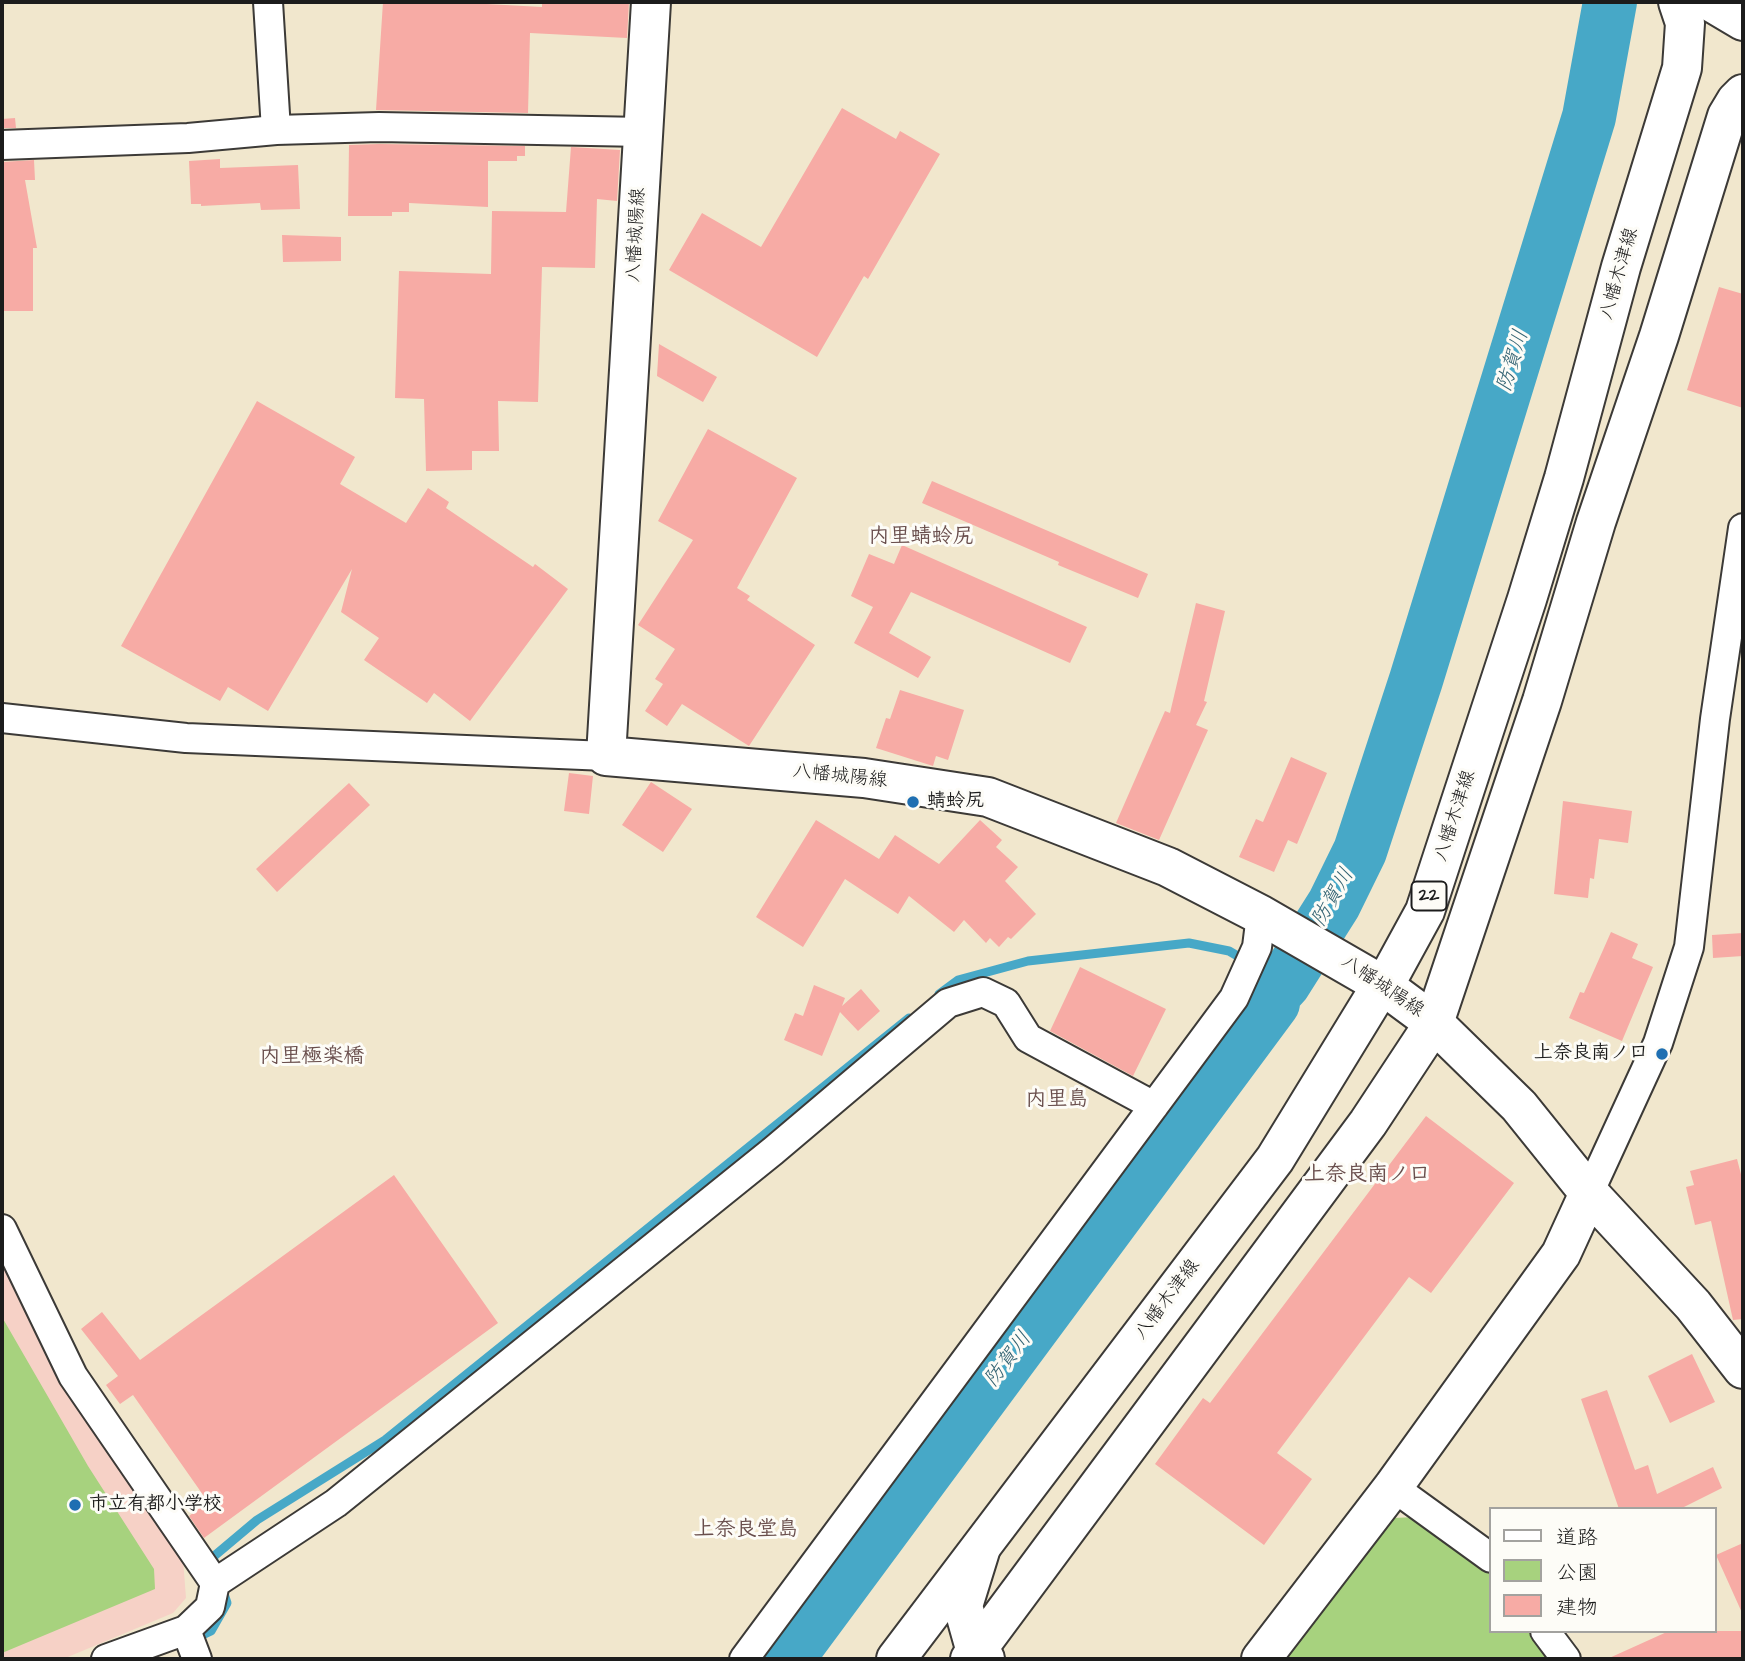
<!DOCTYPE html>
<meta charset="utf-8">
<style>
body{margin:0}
#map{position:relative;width:1745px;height:1661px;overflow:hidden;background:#f1e7cd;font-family:"Architects Daughter","Klee One",sans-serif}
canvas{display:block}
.frame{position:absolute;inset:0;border:4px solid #1c1c1c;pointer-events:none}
.legend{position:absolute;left:1489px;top:1507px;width:228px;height:126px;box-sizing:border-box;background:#fdfcf7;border:2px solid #a3a29f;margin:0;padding:9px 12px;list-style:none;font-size:21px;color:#1c1c1c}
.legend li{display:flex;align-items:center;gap:14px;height:35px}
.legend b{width:35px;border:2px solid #a3a29f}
</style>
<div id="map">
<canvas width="1745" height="1661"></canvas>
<div class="frame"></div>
<ul class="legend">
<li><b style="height:9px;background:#fff"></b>道路</li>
<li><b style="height:19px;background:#a7d27e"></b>公園</li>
<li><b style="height:19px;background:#f7aba5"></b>建物</li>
</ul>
</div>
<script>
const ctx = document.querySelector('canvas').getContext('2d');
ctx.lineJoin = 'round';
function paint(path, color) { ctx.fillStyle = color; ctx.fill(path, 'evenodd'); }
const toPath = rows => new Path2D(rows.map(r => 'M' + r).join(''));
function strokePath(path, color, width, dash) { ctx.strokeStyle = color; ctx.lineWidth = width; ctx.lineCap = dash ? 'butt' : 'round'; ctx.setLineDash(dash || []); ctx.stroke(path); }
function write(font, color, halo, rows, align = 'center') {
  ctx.font = font + ' "Architects Daughter","Klee One",sans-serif'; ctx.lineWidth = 6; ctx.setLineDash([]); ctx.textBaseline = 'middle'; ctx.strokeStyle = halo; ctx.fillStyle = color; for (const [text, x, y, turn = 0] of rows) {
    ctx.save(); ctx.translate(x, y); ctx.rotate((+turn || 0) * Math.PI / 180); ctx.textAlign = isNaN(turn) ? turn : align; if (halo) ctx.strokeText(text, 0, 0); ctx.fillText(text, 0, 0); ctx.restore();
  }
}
paint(toPath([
 [2,1250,183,1559,186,1598,173,1613,63,1659,2,1659]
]), '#f6d1c6');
paint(toPath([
 [2,1317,88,1466,154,1569,155,1589,2,1653],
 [1416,1517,1491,1570,1491,1631,1534,1631,1554,1659,1283,1659,1382,1526,1393,1518]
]), '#a7d27e');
strokePath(toPath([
 [939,994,958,980,1028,961,1189,943,1229,951,1284,983],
 [216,1568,213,1557,257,1520,385,1440,909,1018],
 [194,1639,211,1631,227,1603,223,1591]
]), '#47a8c7', 9);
strokePath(toPath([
 [787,1659,1273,1003,1273,995,1284,983,1334,904,1360,851,1416,680,1589,117,1610,2]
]), '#47a8c7', 54);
paint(toPath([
 [383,2,450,2,542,7,542,2,629,2,627,38,530,33,528,113,376,110],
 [842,108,896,139,900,131,940,154,868,279,864,276,817,357,669,270,702,213,761,247],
 [15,118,16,128,2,128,2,119],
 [379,144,525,146,525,156,517,156,517,161,488,161,488,207,409,203,409,212,392,212,392,216,348,216,349,145],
 [571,147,620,150,617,201,597,199,595,268,542,267,538,402,498,401,499,451,472,451,472,470,426,471,424,399,395,398,399,271,491,274,492,211,566,212],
 [220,159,220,168,298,165,300,209,261,210,260,203,201,206,201,204,191,204,189,161],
 [34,160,35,180,25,180,37,248,33,248,33,311,2,311,2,162],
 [282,235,341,237,341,261,283,262],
 [1719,287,1743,294,1743,408,1687,390],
 [659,344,717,377,703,402,657,376],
 [257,401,355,457,340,484,406,523,428,488,449,502,446,508,533,567,535,564,568,589,470,721,434,693,427,703,364,660,379,638,341,612,352,569,268,711,228,687,220,701,121,646],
 [708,429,797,478,737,588,750,596,747,600,815,645,749,746,682,704,667,726,645,711,663,684,655,679,675,649,638,625,693,540,658,521],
 [932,481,1148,574,1138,598,1058,565,1059,562,922,503],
 [902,545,1087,627,1070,663,911,592,889,633,931,657,918,678,854,643,873,607,851,596,869,554,894,564],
 [1196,603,1225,611,1204,701,1207,702,1196,725,1208,730,1159,840,1116,823,1165,711,1170,713],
 [900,690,964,710,948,760,936,756,933,766,876,748,886,718,890,719],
 [1291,757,1327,773,1297,844,1288,840,1274,872,1239,857,1256,819,1263,822],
 [569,773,593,776,589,814,564,811],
 [651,782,692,809,663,852,622,825],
 [349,783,370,805,277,892,256,869],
 [1563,801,1632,811,1628,843,1599,839,1594,879,1590,878,1588,898,1554,894],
 [816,820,879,859,895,835,939,864,980,820,1002,840,996,847,1018,867,1005,881,1036,914,1011,939,1008,937,999,947,990,938,986,943,964,920,954,932,909,896,898,914,845,879,803,947,756,917],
 [1611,932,1638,944,1632,958,1653,967,1622,1041,1569,1018,1580,992,1584,993],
 [1743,933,1743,956,1713,958,1712,935],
 [1080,967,1166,1009,1133,1076,1050,1031],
 [814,985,845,998,842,1006,861,989,880,1011,858,1031,840,1012,822,1056,784,1040,795,1013,803,1016],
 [1426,1116,1514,1183,1431,1293,1409,1277,1277,1453,1312,1479,1264,1545,1155,1464,1203,1398,1210,1403],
 [1737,1159,1743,1182,1743,1319,1733,1320,1711,1221,1695,1225,1686,1187,1694,1185,1690,1171],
 [394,1175,498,1323,204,1538,189,1516,208,1502,133,1395,120,1404,106,1385,118,1376,81,1329,102,1312,140,1360],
 [1692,1354,1715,1402,1670,1423,1648,1376],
 [1607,1390,1635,1470,1648,1465,1657,1494,1713,1467,1722,1488,1680,1509,1619,1509,1581,1399],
 [1743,1543,1743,1615,1716,1555],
 [1669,1631,1743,1631,1743,1659,1607,1659]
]), '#f7aba5');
const street = toPath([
 [268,2,276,130],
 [2,145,188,138,276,130,379,127,644,132],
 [2,718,186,738,606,756],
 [1589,1193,1658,1043,1689,947,1715,719,1743,528],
 [2,1229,73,1376,215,1583],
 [1393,1487,1491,1558],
 [186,1630,197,1659],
 [1545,1631,1566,1659],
 [106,1659,186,1630,210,1607,215,1583,336,1503,773,1151,948,1003,983,992,1006,1003,1028,1038,1154,1106],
 [744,1659,1234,998,1257,947,1261,915]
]);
const secondary = toPath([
 [651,2,606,756,864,778,988,797,1168,867,1261,915,1384,986,1434,1023,1519,1106,1589,1193,1693,1305,1743,1369],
 [980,1551,963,1606,976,1652,985,1659],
 [1261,1659,1393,1487,1561,1254,1589,1193]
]);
const primary = toPath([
 [896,1659,1275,1159,1376,994,1384,986,1425,911,1527,599,1564,478,1621,267,1682,68,1685,23,1678,2],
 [970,1659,1368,1123,1434,1023,1542,701,1596,522,1659,336,1727,116,1736,101,1743,94]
]);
const highway = toPath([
 [1711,2,1743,21]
]);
strokePath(street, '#3c3a37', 32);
strokePath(secondary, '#3c3a37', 42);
strokePath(primary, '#3c3a37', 42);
strokePath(highway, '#3c3a37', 42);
strokePath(street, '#fff', 28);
strokePath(secondary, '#fff', 38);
strokePath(primary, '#fff', 38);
strokePath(highway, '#fff', 38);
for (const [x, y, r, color] of [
 [913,802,7,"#1f6fb2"],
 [1662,1054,7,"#1f6fb2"],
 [75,1505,7,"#1f6fb2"]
]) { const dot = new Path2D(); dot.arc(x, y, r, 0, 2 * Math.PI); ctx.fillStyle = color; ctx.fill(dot); strokePath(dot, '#fdfcf7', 2.5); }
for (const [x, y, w] of [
 [1429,896,35]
]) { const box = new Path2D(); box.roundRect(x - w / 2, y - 14.5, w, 29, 5); ctx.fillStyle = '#fdfcf7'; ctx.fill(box); strokePath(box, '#1c1c1c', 2); }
write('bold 18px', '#1c1c1c', null, [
 ["22",1429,896]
]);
write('19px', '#1c1c1c', '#fdfcf7', [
 ["八幡城陽線",637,235,-87],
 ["八幡木津線",1620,274,-74],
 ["八幡城陽線",840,777,6],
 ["八幡木津線",1456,816,-72],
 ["八幡城陽線",1382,987,34],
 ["八幡木津線",1168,1300,-53]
]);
write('bold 19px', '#1c1c1c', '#fdfcf7', [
 ["蜻蛉尻",927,802],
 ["上奈良南ノ口",1648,1054,"right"],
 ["市立有都小学校",89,1505]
], 'left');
write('italic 21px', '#326272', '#fdfcf7', [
 ["防賀川",1514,361,-73],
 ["防賀川",1334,898,-60],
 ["防賀川",1009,1360,-53]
]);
write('bold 21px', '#694e4c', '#fdfcf7', [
 ["内里蜻蛉尻",921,538],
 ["内里極楽橋",312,1058],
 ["内里島",1057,1101],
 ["上奈良南ノ口",1367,1176],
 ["上奈良堂島",746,1531]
]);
</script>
